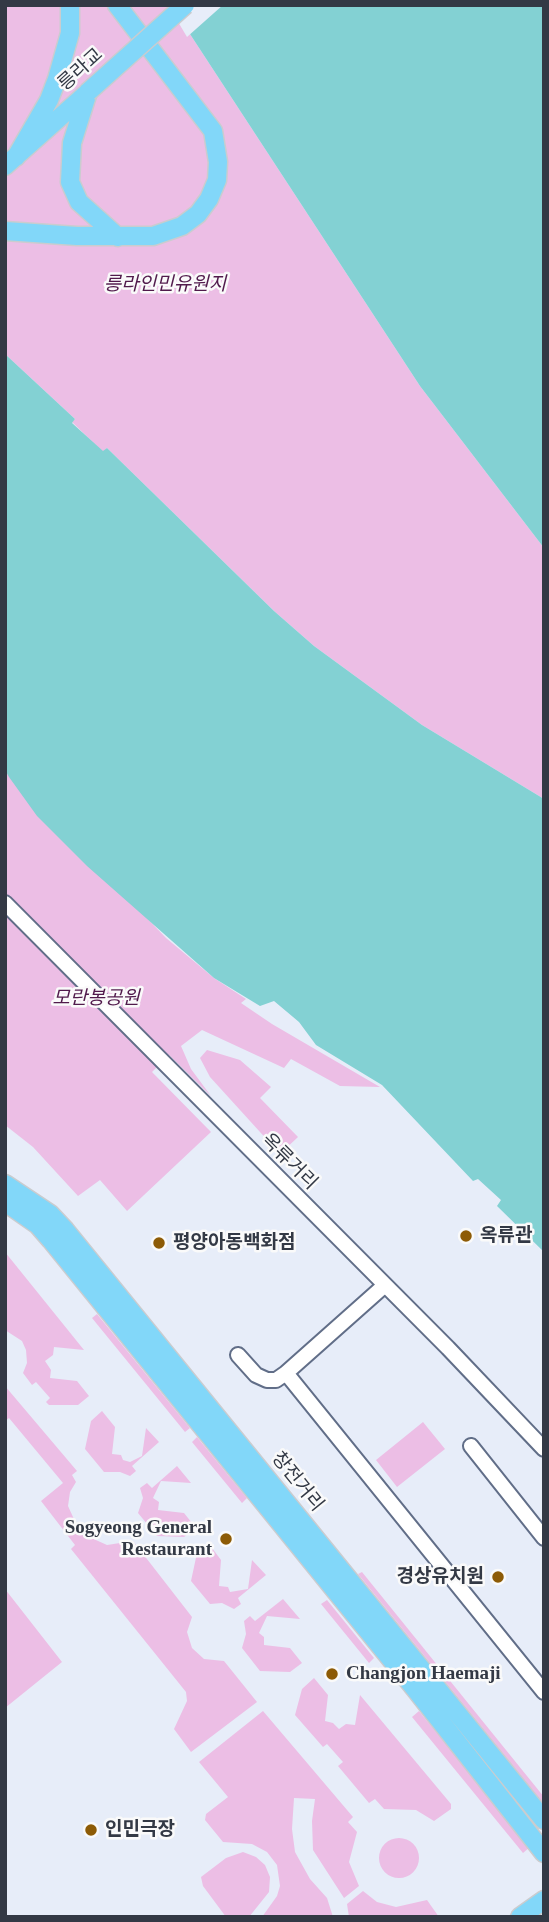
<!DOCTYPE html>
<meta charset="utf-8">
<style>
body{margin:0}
#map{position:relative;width:549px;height:1922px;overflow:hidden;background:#e7edf9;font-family:"Times New Roman",serif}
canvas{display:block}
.frame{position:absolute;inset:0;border:7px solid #333945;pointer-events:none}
</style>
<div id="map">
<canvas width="549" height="1922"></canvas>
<div class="frame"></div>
</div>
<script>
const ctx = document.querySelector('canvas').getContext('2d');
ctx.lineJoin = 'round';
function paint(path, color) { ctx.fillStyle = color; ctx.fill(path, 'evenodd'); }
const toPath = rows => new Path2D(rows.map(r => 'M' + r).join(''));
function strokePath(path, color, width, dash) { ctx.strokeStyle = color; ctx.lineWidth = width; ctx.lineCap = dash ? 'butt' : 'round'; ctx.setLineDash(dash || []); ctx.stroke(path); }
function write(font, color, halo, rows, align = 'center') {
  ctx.font = font + ' "Times New Roman","Noto Sans KR",serif'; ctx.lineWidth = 5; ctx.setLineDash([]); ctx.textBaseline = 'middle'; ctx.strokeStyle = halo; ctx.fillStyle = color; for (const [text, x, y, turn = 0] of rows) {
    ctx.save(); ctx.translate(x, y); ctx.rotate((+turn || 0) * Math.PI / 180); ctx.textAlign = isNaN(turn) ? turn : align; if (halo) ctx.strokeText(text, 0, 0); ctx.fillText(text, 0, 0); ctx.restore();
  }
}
paint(toPath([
 [5,5,171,5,420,386,544,548,544,799,422,725,314,646,274,611,107,448,103,452,72,422,75,419,5,354],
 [5,770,166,938,214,978,246,999,241,1003,272,1024,380,1087,340,1086,291,1059,284,1068,202,1030,181,1046,191,1069,211,1096,169,1055,152,1072,211,1132,127,1211,100,1180,78,1196,33,1147,5,1125],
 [207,1050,240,1060,271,1087,260,1098,298,1137,280,1154,210,1077,200,1058],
 [5,1252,84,1350,54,1347,53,1355,45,1361,51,1370,50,1378,77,1381,89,1396,78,1405,49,1405,46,1402,50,1398,36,1382,32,1385,23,1373,27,1363,26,1350,22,1341,5,1330],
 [97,1314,190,1428,185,1432,92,1318],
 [5,1386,77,1471,72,1475,76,1482,70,1492,68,1506,78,1528,87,1536,107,1545,133,1541,192,1617,187,1632,192,1648,204,1659,224,1661,257,1702,191,1752,174,1729,187,1701,186,1692,71,1549,75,1545,41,1501,63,1483,9,1418,5,1421],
 [102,1411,115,1427,112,1454,121,1455,123,1460,130,1462,142,1456,146,1428,159,1442,132,1466,136,1471,130,1476,120,1472,104,1472,85,1449,91,1421],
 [423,1422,445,1449,397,1487,376,1460],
 [197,1437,247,1498,242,1503,192,1442],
 [177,1466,191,1483,161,1481,153,1498,159,1502,158,1510,184,1513,196,1528,184,1537,157,1536,138,1513,143,1498,140,1488,147,1483,152,1488],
 [209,1544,221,1560,219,1586,228,1587,230,1592,248,1589,252,1560,266,1575,238,1598,241,1604,234,1609,222,1603,210,1604,191,1581,197,1553],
 [362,1572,544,1797,544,1804,358,1574],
 [5,1589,62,1662,5,1708],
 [283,1599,300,1619,267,1616,259,1633,264,1637,264,1645,290,1648,302,1663,290,1672,260,1671,242,1648,246,1634,244,1621,250,1616,255,1621],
 [327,1600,374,1658,369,1663,321,1604],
 [314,1678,328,1695,325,1721,333,1723,339,1729,346,1724,355,1725,360,1695,451,1804,451,1809,434,1821,416,1810,384,1809,375,1799,369,1803,338,1766,343,1762,327,1744,323,1747,295,1715,302,1689],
 [263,1711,353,1817,348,1822,357,1832,349,1862,359,1886,344,1898,313,1850,312,1821,315,1799,294,1798,292,1829,295,1852,310,1879,327,1898,333,1917,262,1917,277,1896,280,1886,277,1865,267,1852,252,1844,223,1842,205,1820,206,1814,228,1797,199,1762],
 [419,1711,530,1847,523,1853,412,1717],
 '379 1858a20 20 0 1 1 40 0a20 20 0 1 1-40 0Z',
 [243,1852,256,1857,265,1865,270,1877,269,1892,249,1917,226,1917,203,1886,201,1877,226,1858],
 [363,1891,377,1902,396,1907,427,1900,439,1917,349,1917,347,1904]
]), '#ecbee5');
paint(toPath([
 [171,5,544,5,544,548,420,386],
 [5,354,75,419,72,423,103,451,107,448,274,611,314,646,422,725,544,799,544,1252,497,1206,501,1200,478,1179,473,1181,382,1085,316,1045,299,1022,274,1001,260,1006,214,978,87,866,37,816,9,777,5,770]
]), '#83d1d3');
paint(toPath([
 [168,5,223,5,187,37]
]), '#e7edf9');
const minor = toPath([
 [5,903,448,1348,544,1449],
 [385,1285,286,1373,544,1692],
 [238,1355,256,1375,267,1380,276,1380,286,1373],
 [471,1446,544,1538]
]);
const major = toPath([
 [88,92,72,143,70,182,79,202,118,237],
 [16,157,49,100,57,79,70,33,70,5],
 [5,166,85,95],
 [5,231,77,236,153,236,182,226,198,214,209,199,217,180,218,162,213,131,117,5],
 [5,1184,50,1214,65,1230,544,1820],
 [5,1202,38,1225,51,1240,416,1690,544,1853],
 [520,1917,544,1900]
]);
strokePath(minor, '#616e88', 18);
strokePath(major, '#cacccf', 21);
strokePath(minor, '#fff', 14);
strokePath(major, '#82d7f9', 18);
const majorBridge = toPath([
 [88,92,185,5]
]);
strokePath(majorBridge, '#cacccf', 21, []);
strokePath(majorBridge, '#82d7f9', 18);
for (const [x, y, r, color] of [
 [466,1236,7,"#8d5b06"],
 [159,1243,7,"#8d5b06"],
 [226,1539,7,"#8d5b06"],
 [498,1577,7,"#8d5b06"],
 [332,1674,7,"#8d5b06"],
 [91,1830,7,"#8d5b06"]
]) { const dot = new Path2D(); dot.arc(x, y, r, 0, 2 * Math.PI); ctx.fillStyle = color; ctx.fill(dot); strokePath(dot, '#fafafa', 2.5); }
write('19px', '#333945', '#fafafa', [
 ["릉라교",81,70,-42],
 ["옥류거리",289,1162,45],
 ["창전거리",297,1482,51]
]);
write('italic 19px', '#511a4c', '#fafafa', [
 ["릉라인민유원지",165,285],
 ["모란봉공원",96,999]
]);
write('bold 19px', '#333945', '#fafafa', [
 ["옥류관",480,1236],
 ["평양아동백화점",173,1243],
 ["Sogyeong General",212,1528,"right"],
 ["Restaurant",212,1550,"right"],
 ["경상유치원",484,1577,"right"],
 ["Changjon Haemaji",346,1674],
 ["인민극장",105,1830]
], 'left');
</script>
